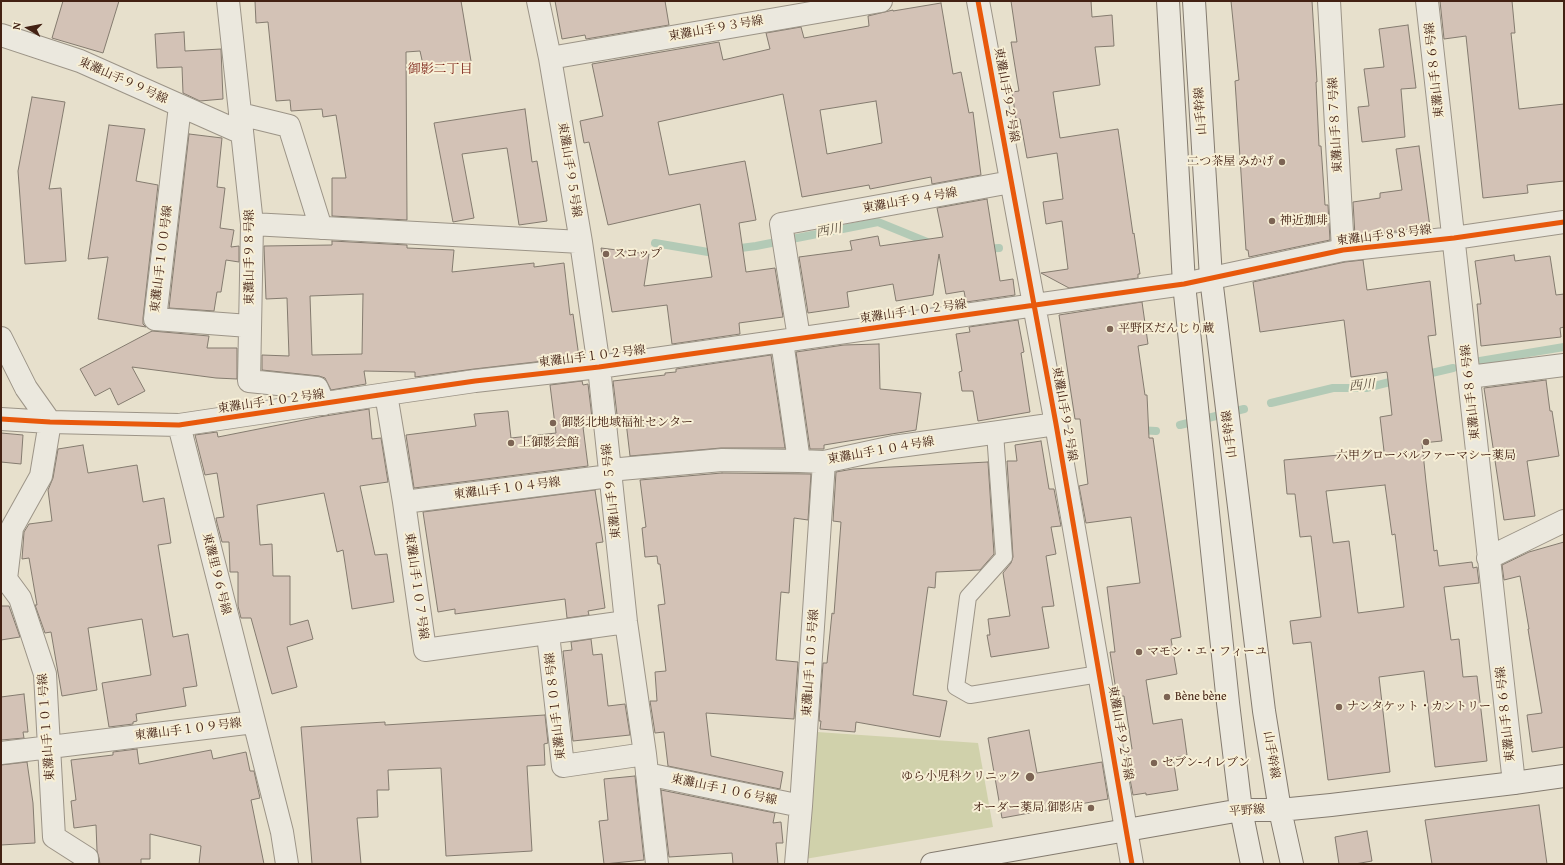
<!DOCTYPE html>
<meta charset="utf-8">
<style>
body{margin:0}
#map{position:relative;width:1565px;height:865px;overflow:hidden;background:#e7e0cc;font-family:"Gentium Book Plus",serif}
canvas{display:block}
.frame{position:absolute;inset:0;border:2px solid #432113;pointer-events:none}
.north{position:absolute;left:8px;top:8px;width:40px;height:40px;-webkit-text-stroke:3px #f7efd6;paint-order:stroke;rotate:280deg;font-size:11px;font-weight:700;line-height:16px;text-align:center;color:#432113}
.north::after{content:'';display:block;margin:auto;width:14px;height:18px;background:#432113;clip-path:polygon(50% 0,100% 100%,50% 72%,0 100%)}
</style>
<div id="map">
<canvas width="1565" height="865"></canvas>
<div class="frame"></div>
<div class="north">N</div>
</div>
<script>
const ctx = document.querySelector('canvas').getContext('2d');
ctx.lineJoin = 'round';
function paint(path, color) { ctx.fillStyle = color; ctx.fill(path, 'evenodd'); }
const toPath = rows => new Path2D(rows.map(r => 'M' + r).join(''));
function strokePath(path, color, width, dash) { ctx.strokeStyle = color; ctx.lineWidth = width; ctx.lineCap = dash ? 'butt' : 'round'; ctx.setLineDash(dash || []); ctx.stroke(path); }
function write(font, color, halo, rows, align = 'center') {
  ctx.font = font + ' "Gentium Book Plus","Noto Serif JP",serif'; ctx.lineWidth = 4; ctx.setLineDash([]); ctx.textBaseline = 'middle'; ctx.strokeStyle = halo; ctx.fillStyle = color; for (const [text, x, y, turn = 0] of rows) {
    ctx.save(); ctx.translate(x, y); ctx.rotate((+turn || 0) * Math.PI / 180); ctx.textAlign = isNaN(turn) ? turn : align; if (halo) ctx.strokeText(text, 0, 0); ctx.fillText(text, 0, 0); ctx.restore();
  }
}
paint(toPath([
 [817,732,978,743,993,827,805,859]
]), '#d0d1ab');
strokePath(toPath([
 [655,243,708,252,717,251],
 [733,249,756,246,878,222,932,244],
 [984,249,999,248],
 [1480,361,1564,347],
 [1423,375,1453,368],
 [1271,403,1333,388,1366,388,1398,380],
 [1180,425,1244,409],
 [1138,430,1156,431]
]), '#b3cab6', 8);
const building = toPath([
 [63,1,119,1,103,53,52,38,63,1],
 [255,1,461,1,471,61,424,69,420,51,406,52,407,220,332,216,332,178,346,178,336,115,323,117,322,109,291,111,290,100,276,101,268,22,256,23,255,1],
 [555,1,665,1,669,25,586,39,585,35,562,39,555,1],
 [1011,1,1091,1,1092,17,1112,15,1114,46,1095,47,1100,85,1053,92,1060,138,1118,129,1133,234,1134,233,1140,274,1138,274,1138,278,1069,288,1041,273,1068,269,1062,221,1046,224,1043,202,1063,199,1057,153,1027,158,1020,119,1016,119,1012,92,1019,91,1011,42,1017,42,1011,1],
 [1231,1,1312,1,1317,82,1316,82,1319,146,1321,146,1325,205,1328,205,1330,240,1249,257,1248,250,1246,250,1235,81,1239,80,1231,1],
 [1440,1,1512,1,1515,33,1511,33,1519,109,1564,104,1564,181,1527,185,1528,193,1483,198,1466,36,1444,39,1440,1],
 [941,3,953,74,961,72,969,113,973,112,981,175,932,184,931,177,870,189,869,185,802,197,783,94,658,122,669,175,745,161,756,220,739,223,746,272,775,268,783,317,739,323,740,334,672,344,667,305,612,312,601,248,649,254,644,286,712,277,700,204,608,225,589,142,584,143,580,121,603,116,592,64,719,42,723,60,770,49,766,33,801,27,804,38,869,26,868,16,893,10,893,11,941,3],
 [876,101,882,143,827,154,820,110,876,101],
 [1408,25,1416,88,1401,89,1405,137,1362,142,1358,107,1369,106,1364,69,1384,67,1379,29,1408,25],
 [184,32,185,51,221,49,223,99,200,101,183,93,182,67,157,68,155,34,184,32],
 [32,97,65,102,49,189,61,188,66,261,25,264,18,171,32,97],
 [525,109,532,162,537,161,547,221,519,225,507,148,462,154,474,218,453,222,434,123,525,109],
 [109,125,145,129,136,181,158,185,143,318,143,324,146,327,98,319,108,257,88,259,109,125],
 [189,134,222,138,217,187,225,188,220,228,234,230,231,247,239,246,239,262,226,260,221,292,217,292,214,311,169,308,189,134],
 [1419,146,1430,227,1355,236,1353,202,1380,198,1380,193,1402,190,1396,149,1419,146],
 [987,199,1000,281,1013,279,1015,295,966,302,964,291,946,294,939,254,933,295,896,301,893,284,847,292,849,307,808,313,799,257,852,250,850,241,878,236,880,246,943,237,937,208,987,199],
 [332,241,407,245,407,248,454,250,452,272,534,263,534,267,564,263,570,315,573,314,579,357,474,369,415,377,415,372,364,371,366,384,331,390,325,378,319,376,262,370,262,355,289,356,287,298,266,299,264,246,332,245,332,241],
 [363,294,362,354,312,355,310,296,363,294],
 [1514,255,1515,261,1550,256,1556,295,1564,294,1564,327,1560,328,1561,337,1481,346,1477,304,1481,304,1475,261,1514,255],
 [1363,260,1367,290,1430,281,1436,335,1428,336,1442,441,1422,443,1426,482,1434,551,1437,550,1439,566,1472,562,1473,568,1477,567,1479,583,1444,587,1451,640,1459,639,1463,677,1477,676,1487,761,1435,767,1424,671,1379,677,1390,772,1328,780,1311,642,1293,644,1290,621,1321,617,1311,536,1300,537,1295,494,1287,494,1284,460,1384,451,1380,417,1392,415,1387,372,1351,377,1344,320,1260,332,1253,282,1345,262,1363,260],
 [1385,485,1392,535,1395,534,1404,607,1358,613,1349,541,1333,543,1326,491,1385,485],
 [1142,302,1148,344,1138,346,1145,395,1147,395,1149,438,1153,438,1181,637,1171,639,1177,674,1146,680,1153,724,1182,719,1187,755,1173,758,1178,790,1146,795,1146,793,1133,795,1126,758,1128,758,1127,749,1132,749,1124,696,1117,697,1110,652,1115,652,1107,587,1140,583,1131,517,1086,523,1079,486,1088,484,1080,419,1075,419,1059,315,1142,302],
 [1018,320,1024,352,1021,353,1030,412,978,421,973,391,962,391,959,372,962,371,956,334,970,332,969,327,1018,320],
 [152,331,209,336,207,348,237,348,237,379,216,378,132,367,145,391,118,405,110,388,95,396,80,369,152,331],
 [879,344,880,389,921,393,916,430,824,445,824,449,810,449,796,352,844,345,879,344],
 [771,355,785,448,721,448,630,456,626,422,618,423,613,381,665,375,665,373,676,372,676,369,771,355],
 [1546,380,1550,411,1552,411,1559,456,1527,461,1535,516,1504,520,1484,388,1546,380],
 [582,381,583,385,588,384,593,426,583,427,588,466,414,488,406,435,476,426,474,414,508,411,511,438,556,433,550,385,582,381],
 [369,409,372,439,381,438,388,482,360,486,375,555,387,554,394,602,352,609,343,550,337,552,324,493,257,505,260,545,272,544,273,576,290,576,290,625,308,620,313,639,287,647,297,687,272,694,251,618,241,618,238,606,238,572,230,572,229,542,222,542,217,523,216,518,224,517,217,473,205,475,195,435,217,432,218,437,319,417,369,409],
 [1,433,23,435,21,464,1,462,1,433],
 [1041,441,1049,489,1054,489,1061,526,1051,527,1056,554,1046,556,1054,606,1042,607,1049,648,991,657,987,635,990,635,988,619,1010,616,1003,573,1011,563,1013,557,1007,461,1017,461,1015,445,1041,441],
 [83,445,88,473,137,465,143,502,164,498,171,543,158,545,173,637,188,634,197,686,183,688,186,706,136,714,137,721,133,722,133,724,109,727,102,683,151,675,142,619,88,628,97,690,62,696,51,632,45,633,35,605,37,605,29,558,22,559,24,532,29,524,52,521,48,490,53,478,58,449,83,445],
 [988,462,994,554,980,570,936,572,935,588,928,587,913,695,947,701,940,737,856,722,855,732,820,729,821,721,819,721,823,663,827,663,832,613,834,614,841,522,833,521,836,472,853,469,988,462],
 [722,473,811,474,808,520,794,518,789,593,781,592,776,660,798,662,794,719,706,713,711,756,783,772,780,789,668,766,664,732,655,733,650,701,657,701,655,672,666,671,658,605,665,604,660,564,658,564,657,556,645,557,642,528,646,527,640,480,722,473],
 [595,490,603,542,596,543,605,608,588,611,589,615,567,618,565,599,455,614,455,609,438,612,423,512,595,490],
 [1564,542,1564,747,1532,752,1527,715,1542,713,1528,629,1529,629,1520,576,1504,580,1502,565,1529,552,1564,542],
 [1,606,9,606,20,637,1,640,1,606],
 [591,639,593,655,602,654,608,706,625,704,630,735,573,741,563,651,572,650,571,642,591,639],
 [24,694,28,732,23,732,24,738,1,740,1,697,24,694],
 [545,715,548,743,544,744,545,765,527,766,532,851,446,856,441,768,388,770,389,790,377,790,378,817,357,818,361,864,312,864,301,727,385,722,385,725,545,715],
 [1029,730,1037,773,1102,762,1108,799,1002,818,988,738,1029,730],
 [137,749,139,764,211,750,213,759,246,752,250,771,254,771,260,798,251,800,264,864,199,864,201,846,150,834,150,859,141,859,141,864,100,864,99,858,97,851,96,825,74,828,71,801,76,800,71,760,113,755,113,752,137,749],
 [27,762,33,803,35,843,1,845,1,765,27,762],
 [635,776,644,860,604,864,599,821,608,820,604,779,635,776],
 [661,790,775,813,773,823,781,822,783,843,776,843,778,864,733,864,732,853,669,857,661,790],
 [1539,805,1547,864,1432,864,1425,820,1539,805],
 [1367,831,1372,861,1355,864,1339,864,1335,837,1367,831]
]);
paint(building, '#d3c2b6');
strokePath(building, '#847b6f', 1);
const lane = toPath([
 [995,433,1004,557,968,597,956,687,970,695,1099,674]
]);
const street = toPath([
 [228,1,252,224,249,381,317,388,324,404],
 [538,1,550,58,581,242,599,367,626,622,645,754,657,864],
 [978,1,1056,424,1132,864],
 [1329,1,1343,250],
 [1427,1,1514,783],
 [1,35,80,61,242,133],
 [550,58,881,1],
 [180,106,155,319,249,326],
 [240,114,289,126,321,228],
 [252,224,581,242],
 [1,338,26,388,50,422,41,476,12,528,6,579,20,598,45,674,54,837,87,858,87,864],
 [799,338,781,224,1011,182],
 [782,341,799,461],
 [1469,377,1564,365],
 [386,394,404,502,425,650,626,622],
 [1,419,50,422,179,425,386,394,475,381,599,367,1155,288,1184,284,1343,250,1454,238,1564,222],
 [179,425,282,832,287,864],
 [609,470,722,460,799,461,824,462,893,447,1056,424],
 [404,502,610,476],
 [1488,558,1564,521],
 [548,634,563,766,645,754],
 [1,753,254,722],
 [647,774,801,806],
 [796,864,801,806,824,462]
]);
const secondary = toPath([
 [1168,1,1184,284,1228,703,1241,810,1252,864],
 [1194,1,1211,278,1264,711,1280,810,1292,864],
 [932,864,1241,810,1280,810,1331,805,1514,783,1564,776]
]);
strokePath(lane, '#9c9487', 18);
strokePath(street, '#9c9487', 24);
strokePath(secondary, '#847b6f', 24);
strokePath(lane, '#ebe8de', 16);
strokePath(street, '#ebe8de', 22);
strokePath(secondary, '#ebe8de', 22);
strokePath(toPath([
 [978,1,1056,424,1132,864],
 [1,419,50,422,179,425,386,394,475,381,599,367,1155,288,1184,284,1343,250,1454,238,1564,222]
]), '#e8590c', 5);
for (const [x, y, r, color] of [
 [1282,162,4,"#7c6454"],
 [1272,221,4,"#7c6454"],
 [606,254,4,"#7c6454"],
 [1110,329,4,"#7c6454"],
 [553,423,4,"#7c6454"],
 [1426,442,4,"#7c6454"],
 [511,443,4,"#7c6454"],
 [1139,652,4,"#7c6454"],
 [1167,697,4,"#7c6454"],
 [1339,707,4,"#7c6454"],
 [1154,763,4,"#7c6454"],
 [1030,777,5,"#7c6454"],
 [1091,808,4,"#7c6454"]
]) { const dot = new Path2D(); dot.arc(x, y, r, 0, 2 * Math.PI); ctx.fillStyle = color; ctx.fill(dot); strokePath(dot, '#f7efd6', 1.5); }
write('12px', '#432113', '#f7efd6', [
 ["東灘山手９３号線",716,29,-10],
 ["東灘山手８６号線",1435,70,-96],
 ["東灘山手９９号線",123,81,24],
 ["東灘山手９２号線",1006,95,80],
 ["山手幹線",1201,111,-94],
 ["東灘山手８７号線",1336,125,-93],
 ["東灘山手９５号線",569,170,81],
 ["東灘山手９４号線",910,201,-10],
 ["東灘山手８８号線",1384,236,-7],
 ["東灘山手９８号線",250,257,-90],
 ["東灘山手１００号線",162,259,-83],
 ["東灘山手１０２号線",913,312,-8],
 ["東灘山手１０２号線",592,357,-7],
 ["東灘山手８６号線",1471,392,-96],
 ["東灘山手１０２号線",271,402,-8],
 ["東灘山手９２号線",1064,414,80],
 ["山手幹線",1230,434,-97],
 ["東灘山手１０４号線",881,451,-10],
 ["東灘山手１０４号線",507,489,-7],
 ["東灘山手９５号線",612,491,-96],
 ["東灘里９６号線",216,574,76],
 ["東灘山手１０７号線",416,586,82],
 ["東灘山手１０５号線",811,663,-86],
 ["東灘山手１０８号線",556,706,-96],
 ["東灘山手８６号線",1506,714,-96],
 ["東灘山手１０１号線",47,727,-94],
 ["東灘山手１０９号線",188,730,-7],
 ["東灘山手９２号線",1120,733,80],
 ["山手幹線",1271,755,81],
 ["東灘山手１０６号線",724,790,12],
 ["平野線",1247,811,-4]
]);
write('12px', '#432113', '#f7efd6', [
 ["二つ茶屋 みかげ",1274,162,"right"],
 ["神近珈琲",1280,221],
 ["スコップ",614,254],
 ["平野区だんじり蔵",1118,329],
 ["御影北地域福祉センター",561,423],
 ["上御影会館",519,443],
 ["六甲グローバルファーマシー薬局",1426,456,"center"],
 ["マモン・エ・フィーユ",1147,652],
 ["Bène bène",1175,697],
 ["ナンタケット・カントリー",1347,707],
 ["セブン-イレブン",1162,763],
 ["ゆら小児科クリニック",1021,777,"right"],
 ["オーダー薬局 御影店",1083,808,"right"]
], 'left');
write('13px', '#7a1f14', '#f7efd6', [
 ["御影二丁目",440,70]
]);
write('italic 13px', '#5e5141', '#f7efd6', [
 ["西川",829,231,-11],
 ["西川",1362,386,-5]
]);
</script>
